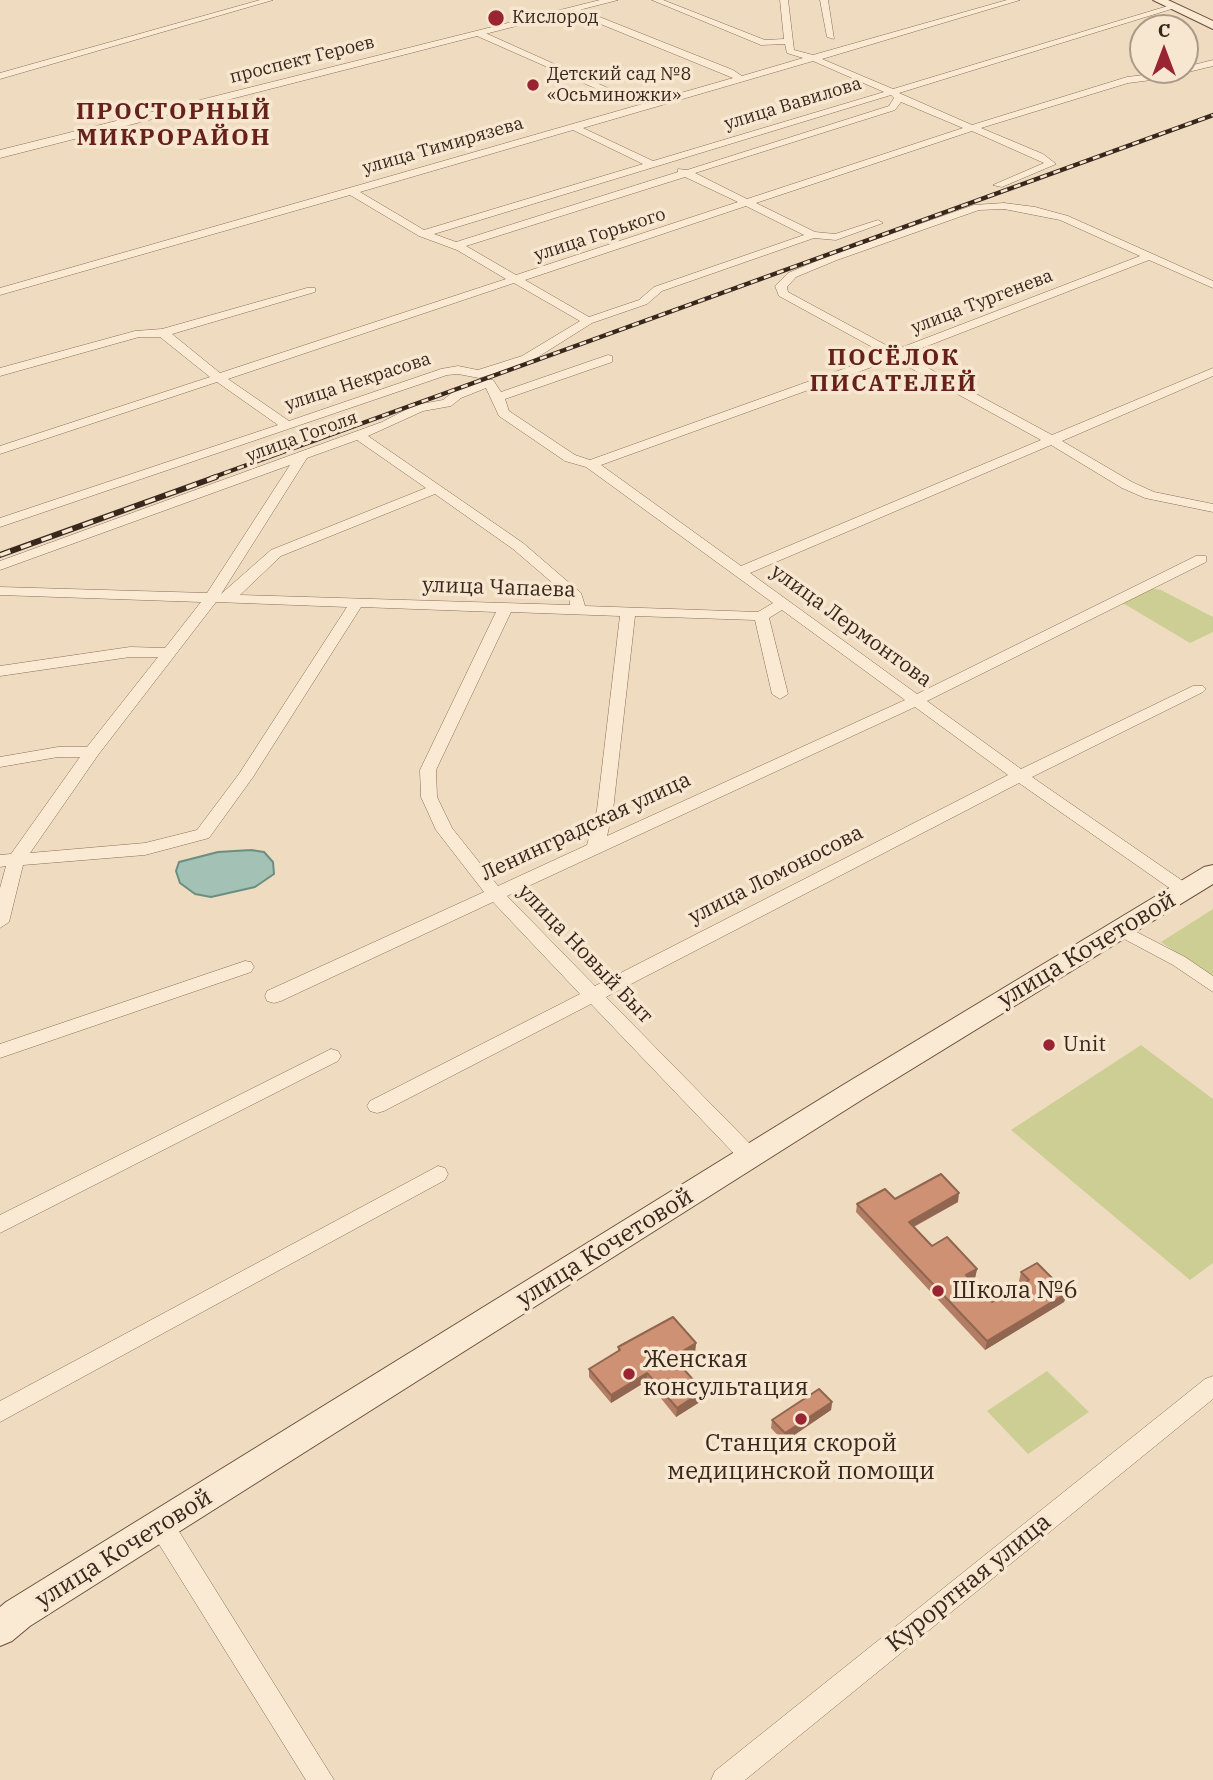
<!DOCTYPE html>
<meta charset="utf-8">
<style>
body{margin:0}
#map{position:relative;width:1213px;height:1780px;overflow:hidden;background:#efdcc0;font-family:"IBM Plex Serif",serif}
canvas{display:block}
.north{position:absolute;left:1129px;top:14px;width:70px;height:70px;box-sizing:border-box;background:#f7e7d0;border:2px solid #ab9a88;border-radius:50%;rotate:0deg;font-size:19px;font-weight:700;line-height:28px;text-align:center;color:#38271c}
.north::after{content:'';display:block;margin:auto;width:24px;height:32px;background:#9a2532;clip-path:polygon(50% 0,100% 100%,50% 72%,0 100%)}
</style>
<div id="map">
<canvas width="1213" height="1780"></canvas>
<div class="north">С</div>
</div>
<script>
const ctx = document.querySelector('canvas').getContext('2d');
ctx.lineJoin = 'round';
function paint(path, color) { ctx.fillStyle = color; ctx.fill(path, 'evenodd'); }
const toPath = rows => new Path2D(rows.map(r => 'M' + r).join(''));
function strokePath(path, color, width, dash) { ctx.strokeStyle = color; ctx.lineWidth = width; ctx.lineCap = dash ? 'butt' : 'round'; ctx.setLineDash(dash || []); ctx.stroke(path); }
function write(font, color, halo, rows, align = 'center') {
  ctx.font = font + ' "IBM Plex Serif",serif'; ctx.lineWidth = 7; ctx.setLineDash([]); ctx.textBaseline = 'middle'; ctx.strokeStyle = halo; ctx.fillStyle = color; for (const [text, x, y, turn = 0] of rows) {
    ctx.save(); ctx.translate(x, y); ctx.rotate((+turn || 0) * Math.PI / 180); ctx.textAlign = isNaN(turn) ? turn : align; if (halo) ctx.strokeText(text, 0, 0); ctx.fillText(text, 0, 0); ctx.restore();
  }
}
paint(toPath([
 [1149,588,1161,590,1213,617,1213,632,1190,643,1121,602],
 [1213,909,1213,978,1161,942],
 [1141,1045,1213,1099,1213,1263,1190,1280,1011,1130],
 [1047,1371,1089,1412,1028,1454,987,1411]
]), '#cdce94');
const water = toPath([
 [251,850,264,852,273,862,274,874,255,887,211,897,195,894,180,883,176,871,179,862,218,852,251,850]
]);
paint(water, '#a3c1b5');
strokePath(water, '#6a8f82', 2);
const minor = toPath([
 [260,0,273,0,0,79,0,73,260,0],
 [652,0,663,0,765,40,784,39,780,0,788,0,794,50,813,55,1007,0,1020,0,822,59,893,89,1171,5,1178,7,899,93,972,125,1127,77,1185,70,1185,67,1213,60,1213,66,1159,79,1128,83,981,128,1043,154,1056,164,1002,187,993,185,1044,163,972,131,756,203,815,232,835,234,878,220,883,223,836,240,814,238,662,291,647,304,592,323,530,362,479,378,458,374,447,375,0,527,0,518,278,425,217,382,0,454,0,446,210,377,160,337,139,337,0,376,0,368,135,331,162,329,307,288,315,288,315,292,172,334,220,373,506,279,457,250,419,236,350,195,0,295,0,288,733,78,571,12,571,8,577,8,733,70,742,76,803,58,787,53,785,44,761,45,652,0],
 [813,61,884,92,653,161,583,128,813,61],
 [891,95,894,98,889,106,687,170,678,169,678,172,456,242,434,234,891,95],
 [901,102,963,128,747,199,695,173,895,110,901,102],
 [573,130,643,164,424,230,360,192,573,130],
 [685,177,738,202,516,275,466,246,685,177],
 [746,206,804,235,654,287,639,300,589,317,525,280,746,206],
 [514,283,580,321,522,356,478,370,458,366,441,369,289,421,228,379,514,283],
 [820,0,828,0,834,39,827,37,820,0],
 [477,32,483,32,630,98,622,100,477,36,477,32],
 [1004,203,1035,207,1068,216,1213,281,1213,288,1149,260,904,355,1052,435,1213,368,1213,376,1062,441,1132,482,1154,492,1213,504,1213,512,1145,498,1122,488,1051,445,750,573,917,694,1196,556,1206,556,1206,562,927,701,1021,769,1193,686,1203,686,1206,689,1203,692,1032,777,1190,886,1193,890,1190,894,1178,894,1019,783,606,997,757,1151,760,1157,757,1163,750,1165,743,1163,591,1004,384,1111,377,1113,370,1111,367,1106,370,1101,580,994,493,902,281,1001,274,1003,267,1001,265,996,267,991,484,892,436,830,421,797,420,770,496,612,361,607,253,777,209,838,145,855,23,865,9,922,0,928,0,888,6,866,0,867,0,855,11,854,80,757,58,757,0,767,0,757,58,747,87,747,158,657,130,657,0,676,0,666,130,647,165,648,201,602,0,595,0,587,207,593,290,465,0,570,0,561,382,422,415,405,443,400,453,392,485,380,493,380,501,392,608,355,612,356,612,362,505,399,509,411,575,455,590,460,885,354,779,296,775,286,788,273,829,256,974,205,1004,203],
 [1004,209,1060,220,1140,256,895,350,788,292,787,287,796,277,837,260,979,210,1004,209],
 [894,359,1041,440,741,566,601,465,894,359],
 [486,388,499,416,565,461,586,467,773,603,758,612,585,606,581,593,523,543,368,436,423,411,451,406,461,398,486,388],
 [357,440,426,488,271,550,221,594,307,458,357,440],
 [435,494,513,549,569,597,570,605,240,595,281,556,435,494],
 [216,602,347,607,239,774,197,830,145,843,30,853,98,755,216,602],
 [782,610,905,700,607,836,613,810,635,616,755,620,772,694,780,699,788,694,769,618,782,610],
 [511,612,620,616,597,810,587,845,498,886,452,828,437,797,436,770,511,612],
 [915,707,1008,775,595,986,507,896,915,707],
 [1121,924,1185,957,1213,976,1213,992,1173,965,1115,934,1112,930,1121,924],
 [245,961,251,962,254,967,251,972,0,1058,0,1044,245,961],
 [331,1049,338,1051,341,1056,338,1061,0,1233,0,1215,331,1049],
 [438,1166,445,1168,448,1174,445,1180,0,1422,0,1401,438,1166],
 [1213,1376,1213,1399,745,1780,711,1780,715,1771,1205,1379,1213,1376],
 [161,1514,170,1517,334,1780,306,1780,152,1533,149,1525,152,1517,161,1514]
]);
const tertiary = toPath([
 [600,0,618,0,0,158,0,150,600,0]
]);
const secondary = toPath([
 [1153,0,1168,0,1213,21,1213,29,1153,0],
 [1213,865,1213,884,863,1099,30,1626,12,1641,0,1646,0,1607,6,1602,843,1085,1204,867,1213,865]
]);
strokePath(minor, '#896d57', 1);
strokePath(tertiary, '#896d57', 1);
strokePath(secondary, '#6b4e3b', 2);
paint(minor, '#faead3');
paint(tertiary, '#faead3');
paint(secondary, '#faead3');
const railFar1 = toPath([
 [211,478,1213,115]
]);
const rail = toPath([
 [0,555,216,477]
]);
strokePath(railFar1, '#38271c', 4.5);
strokePath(rail, '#38271c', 6);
strokePath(railFar1, '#f7e7d0', 2.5, [7]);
strokePath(rail, '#f7e7d0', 3.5, [11]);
paint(toPath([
 [895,1199,958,1202,914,1227,932,1246,977,1269,975,1278,971,1280,992,1302,1022,1284,1019,1281,1021,1272,1067,1293,1064,1302,985,1350,856,1212,857,1204],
 [696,1343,695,1352,678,1362,703,1400,676,1417,647,1381,611,1403,589,1377,589,1369,618,1351,618,1347],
 [832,1402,831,1410,784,1442,771,1428,772,1420]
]), '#b27d64');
paint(toPath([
 [959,1193,958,1202,907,1230,909,1222],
 [977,1269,975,1278,965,1284,966,1275],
 [1067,1293,1064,1302,985,1350,987,1341],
 [696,1343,695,1352,673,1365,673,1357],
 [647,1373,647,1381,611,1403,611,1395],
 [703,1391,703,1400,676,1417,677,1408],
 [832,1402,831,1410,784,1442,785,1433]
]), '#916651');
const building = toPath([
 [941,1174,959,1193,909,1222,932,1246,947,1237,977,1269,966,1275,992,1302,1029,1280,1021,1272,1037,1263,1067,1293,987,1341,857,1204,885,1189,895,1199,941,1174],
 [673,1317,696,1343,673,1357,703,1391,677,1408,647,1373,611,1395,589,1369,620,1350,618,1347,673,1317],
 [819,1389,832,1402,785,1433,772,1420,819,1389]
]);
paint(building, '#cf9174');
strokePath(building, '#916651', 2);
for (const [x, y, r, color] of [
 [496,18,9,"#9a2532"],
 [533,85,7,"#9a2532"],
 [1049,1045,7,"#9a2532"],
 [938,1291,7,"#9a2532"],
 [629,1374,7,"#9a2532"],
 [801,1419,7,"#9a2532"]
]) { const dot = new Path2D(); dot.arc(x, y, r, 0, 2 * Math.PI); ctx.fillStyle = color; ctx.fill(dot); strokePath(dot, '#f7e7d0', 2.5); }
write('18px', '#38271c', '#f7e7d0', [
 ["Кислород",512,18],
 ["Детский сад №8",547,75],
 ["«Осьминожки»",547,96]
], 'left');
write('18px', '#38271c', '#f7e7d0', [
 ["проспект Героев",302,60,-14],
 ["улица Вавилова",793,104,-17],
 ["улица Тимирязева",443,146,-16],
 ["улица Горького",600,235,-18],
 ["улица Тургенева",982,302,-21],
 ["улица Некрасова",358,382,-18],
 ["улица Гоголя",302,437,-20]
]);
write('21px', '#38271c', '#f7e7d0', [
 ["улица Чапаева",499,588,2],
 ["улица Лермонтова",851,626,36],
 ["Ленинградская улица",586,827,-25],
 ["улица Ломоносова",776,875,-27],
 ["улица Новый Быт",585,954,46]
]);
write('21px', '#38271c', '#f7e7d0', [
 ["Unit",1063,1045]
], 'left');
ctx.letterSpacing = '2px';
write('bold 23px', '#66221a', '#f7e7d0', [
 ["ПРОСТОРНЫЙ",174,112],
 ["МИКРОРАЙОН",174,138],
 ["ПОСЁЛОК",894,358],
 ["ПИСАТЕЛЕЙ",894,384]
]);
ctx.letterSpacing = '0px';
write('24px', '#38271c', '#f7e7d0', [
 ["улица Кочетовой",1087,950,-31],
 ["улица Кочетовой",605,1248,-32],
 ["улица Кочетовой",124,1549,-32],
 ["Курортная улица",969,1583,-39]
]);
write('24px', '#38271c', '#f7e7d0', [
 ["Школа №6",952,1291],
 ["Женская",643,1360],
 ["консультация",643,1388],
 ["Станция скорой",801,1444,"center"],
 ["медицинской помощи",801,1472,"center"]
], 'left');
</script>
